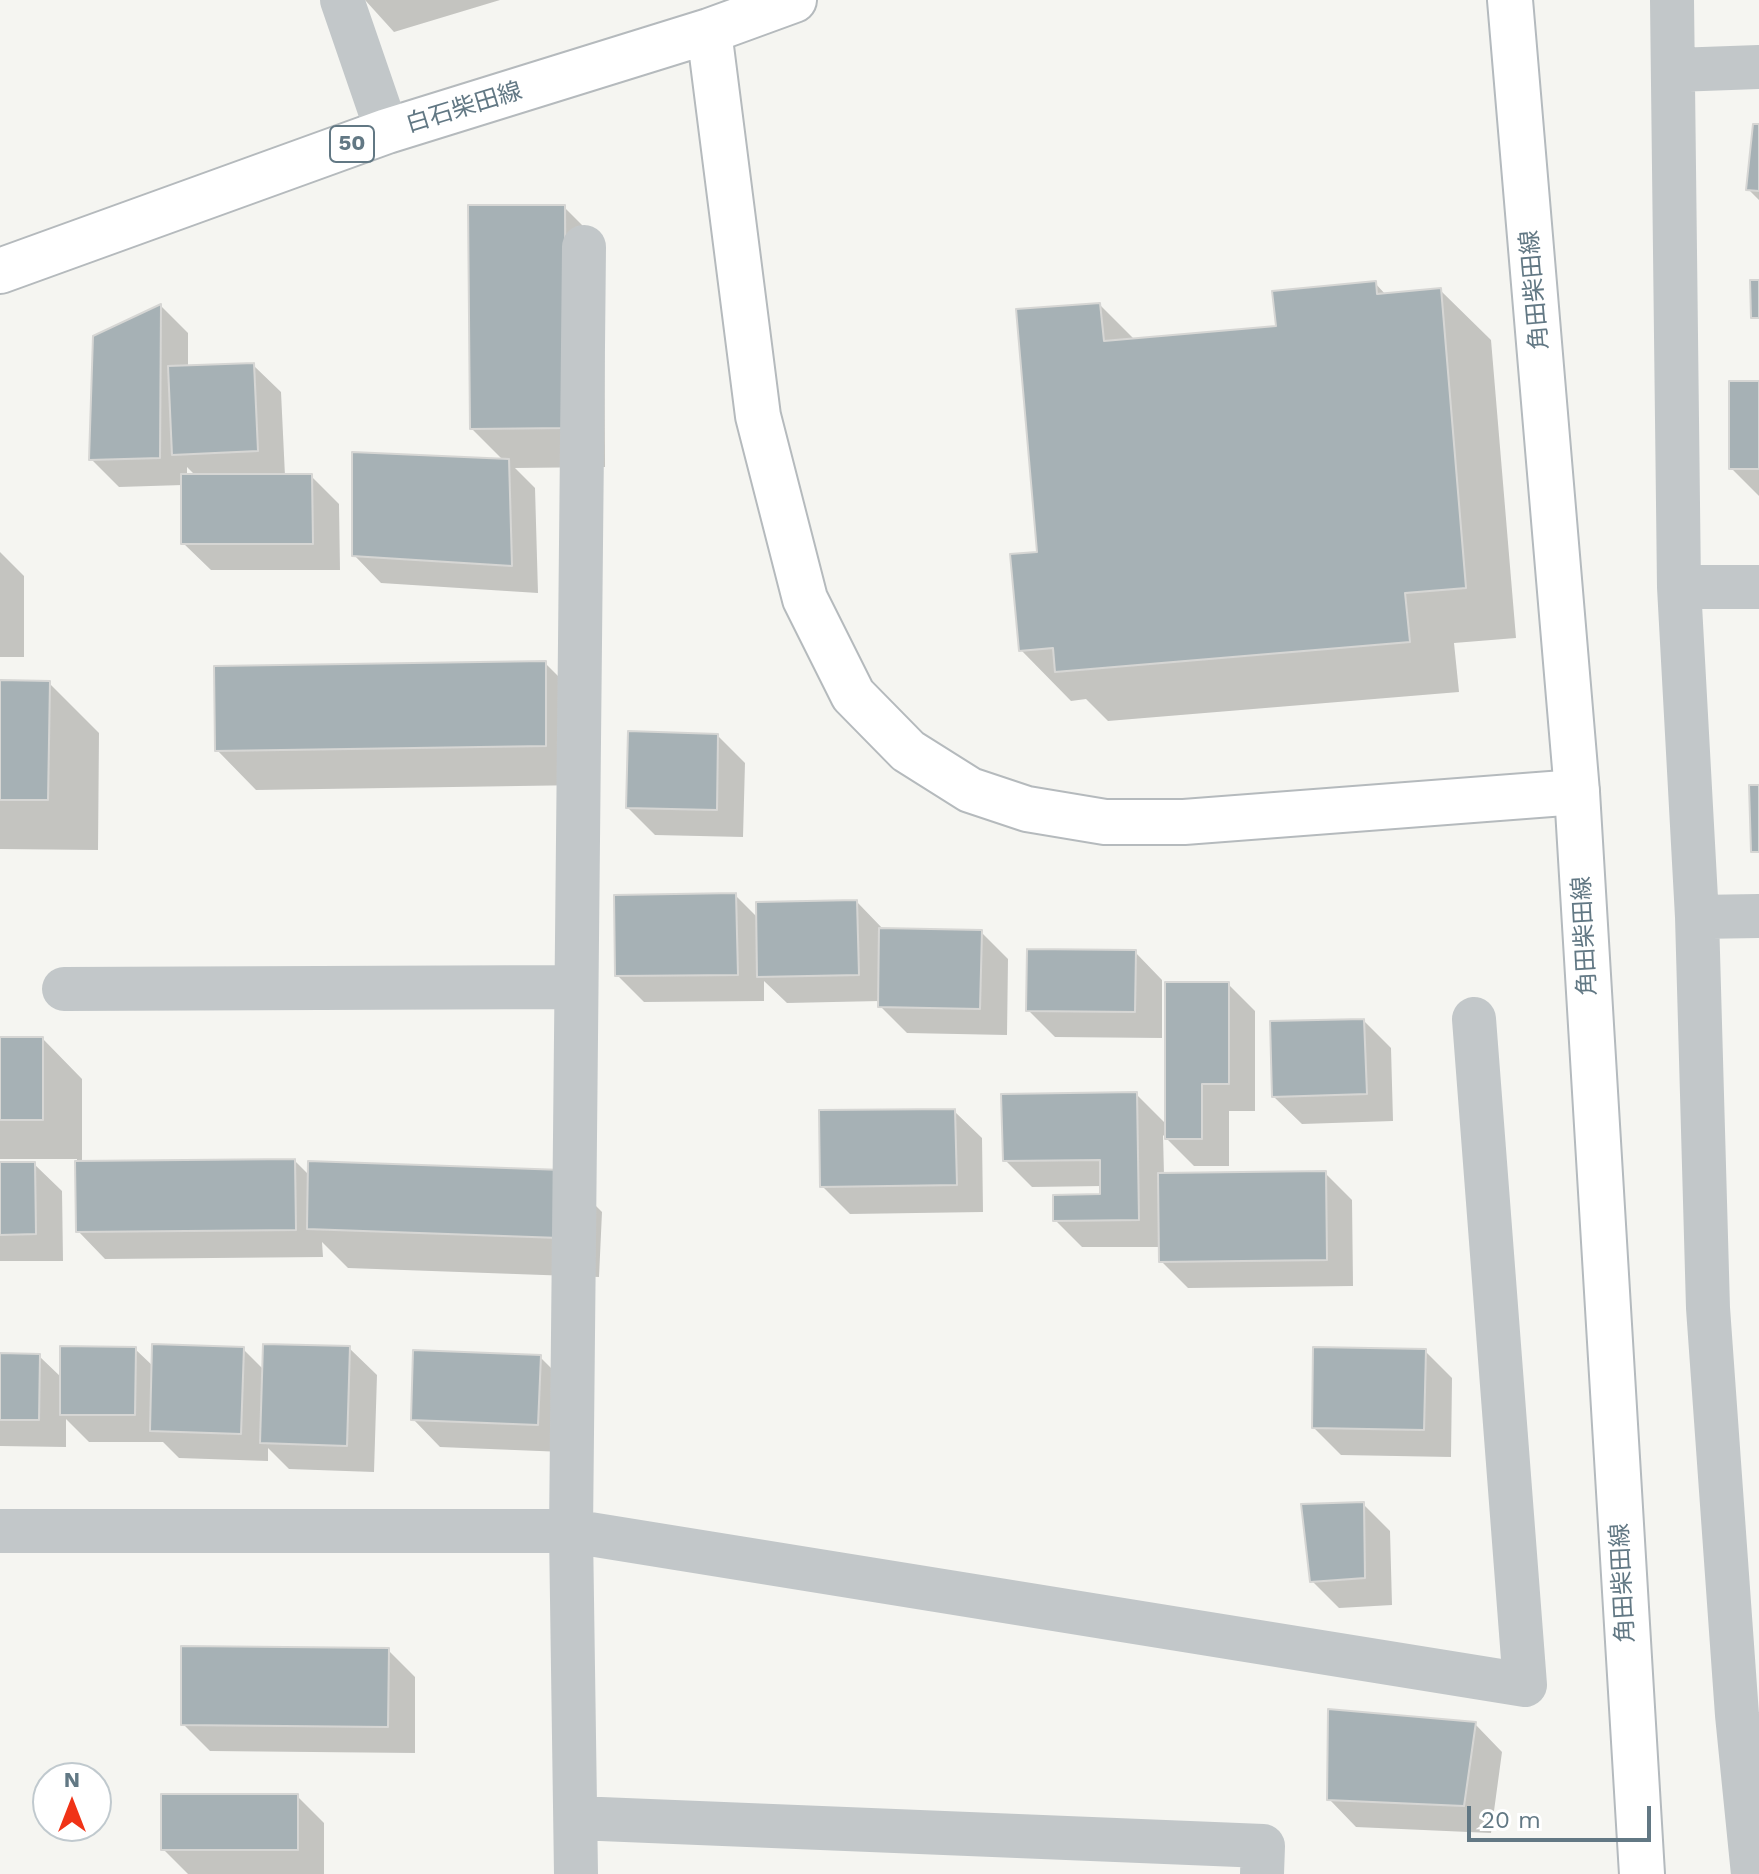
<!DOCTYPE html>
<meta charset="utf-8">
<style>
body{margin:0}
#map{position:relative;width:1759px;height:1874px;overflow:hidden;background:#f5f5f1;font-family:"Work Sans",sans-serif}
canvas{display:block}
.north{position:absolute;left:32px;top:1762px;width:80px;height:80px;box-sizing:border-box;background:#fff;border:2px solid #c0c9ce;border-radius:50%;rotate:0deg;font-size:22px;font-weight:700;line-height:32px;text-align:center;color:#627884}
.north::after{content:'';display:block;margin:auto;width:28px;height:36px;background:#f03317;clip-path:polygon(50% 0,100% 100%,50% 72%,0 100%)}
.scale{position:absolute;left:1467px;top:1806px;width:184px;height:36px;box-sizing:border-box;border:4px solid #627884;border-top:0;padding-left:10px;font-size:24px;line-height:28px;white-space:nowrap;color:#627884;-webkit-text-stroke:6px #fff;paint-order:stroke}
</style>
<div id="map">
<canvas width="1759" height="1874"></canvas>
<div class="north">N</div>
<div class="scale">20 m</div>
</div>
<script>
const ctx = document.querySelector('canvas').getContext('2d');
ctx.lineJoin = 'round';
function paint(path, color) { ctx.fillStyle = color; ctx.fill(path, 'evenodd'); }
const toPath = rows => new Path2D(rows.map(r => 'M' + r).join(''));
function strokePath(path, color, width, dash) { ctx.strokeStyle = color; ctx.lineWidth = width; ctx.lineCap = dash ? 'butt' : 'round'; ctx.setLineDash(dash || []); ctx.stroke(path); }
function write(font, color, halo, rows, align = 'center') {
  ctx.font = font + ' "Work Sans","Noto Sans JP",sans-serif'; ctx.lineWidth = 8; ctx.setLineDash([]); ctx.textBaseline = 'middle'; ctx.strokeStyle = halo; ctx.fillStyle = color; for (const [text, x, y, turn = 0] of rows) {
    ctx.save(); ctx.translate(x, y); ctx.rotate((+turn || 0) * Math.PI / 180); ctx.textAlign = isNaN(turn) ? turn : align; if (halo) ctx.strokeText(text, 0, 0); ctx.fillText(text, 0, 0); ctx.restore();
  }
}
paint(toPath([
 [365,0,500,0,394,32],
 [1759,126,1759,200,1749,190],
 [564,207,604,247,605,467,515,468,535,488,538,593,381,583,354,555,504,461,472,429],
 [1375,283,1386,295,1440,290,1491,340,1516,638,1454,643,1459,692,1108,721,1086,699,1071,701,1021,650,1039,554,1100,305,1135,340,1278,328],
 [161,306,188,333,188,367,253,365,281,392,285,476,311,476,339,504,340,570,211,570,183,543,183,485,119,487,91,459],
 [187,467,196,476,187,476],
 [1759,383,1759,496,1731,468],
 [0,552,24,576,24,657,0,657],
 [545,663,585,703,585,785,256,790,217,750],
 [0,682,49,683,99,733,98,850,0,849],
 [718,736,745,763,743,837,655,835,628,808],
 [735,895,758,918,857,902,884,930,981,932,1008,959,1007,1035,907,1033,880,1006,880,1001,787,1003,764,981,764,1001,644,1002,617,975],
 [1135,952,1162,980,1162,1038,1055,1037,1028,1010],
 [1228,984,1255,1011,1255,1111,1229,1111,1229,1166,1194,1166,1163,1135,1164,1175,1325,1173,1352,1200,1353,1286,1188,1288,1161,1261,1160,1247,1082,1247,1055,1220,1102,1196,1102,1186,1032,1187,1005,1160,1136,1094,1167,1125],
 [1364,1021,1391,1048,1393,1121,1302,1124,1274,1097],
 [0,1039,43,1039,82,1079,82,1163,295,1161,310,1176,562,1172,602,1212,599,1277,348,1268,322,1242,323,1257,105,1259,78,1231,77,1159,0,1159],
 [954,1111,982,1138,983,1212,850,1214,822,1186],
 [0,1164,34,1164,62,1191,63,1261,0,1261],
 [349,1348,377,1375,374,1472,289,1469,268,1448,268,1461,179,1458,163,1442,89,1442,66,1419,66,1447,0,1446,0,1355,39,1356,62,1378,135,1349,154,1367,243,1349,264,1370],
 [1425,1351,1452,1378,1451,1457,1341,1455,1314,1428],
 [540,1357,567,1384,564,1452,440,1447,413,1419],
 [1363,1504,1390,1531,1392,1605,1339,1608,1312,1581],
 [388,1650,415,1677,415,1753,210,1751,183,1724],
 [1475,1724,1502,1752,1491,1833,1356,1827,1329,1799],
 [297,1796,324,1823,324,1874,188,1874,163,1849]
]), '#0003');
const building = toPath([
 [1753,124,1759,124,1759,191,1746,190,1753,124],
 [468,205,565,205,566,428,470,429,468,205],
 [1750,280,1759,280,1759,318,1751,318,1750,280],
 [1376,281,1377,294,1441,288,1466,588,1405,593,1410,642,1055,672,1053,648,1019,651,1010,554,1037,552,1016,309,1100,303,1104,341,1276,326,1272,291,1376,281],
 [161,304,160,458,89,460,93,336,161,304],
 [254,363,258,451,172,455,168,366,254,363],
 [1729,381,1759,381,1759,469,1729,469,1729,381],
 [352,452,509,459,512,566,352,556,352,452],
 [181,474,312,474,313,544,181,544,181,474],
 [546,661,546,746,215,751,214,666,546,661],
 [0,680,50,681,48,800,0,800,0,680],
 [628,731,718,734,717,810,626,808,628,731],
 [1749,785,1759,785,1759,852,1751,852,1749,785],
 [736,893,738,975,615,976,614,895,736,893],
 [857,900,859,975,757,977,756,902,857,900],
 [879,928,982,930,980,1009,878,1007,879,928],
 [1027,949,1136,950,1135,1012,1026,1011,1027,949],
 [1165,982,1229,982,1229,1084,1202,1084,1202,1139,1165,1139,1165,982],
 [1364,1019,1367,1094,1272,1097,1270,1021,1364,1019],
 [0,1037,43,1037,43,1120,0,1120,0,1037],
 [1137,1092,1139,1220,1053,1221,1053,1195,1100,1194,1100,1160,1003,1161,1001,1094,1137,1092],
 [955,1109,957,1185,820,1187,819,1110,955,1109],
 [295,1159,296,1230,76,1232,75,1161,295,1159],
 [308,1161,563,1170,560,1238,307,1229,308,1161],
 [0,1162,35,1162,36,1234,0,1235,0,1162],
 [1326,1171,1327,1260,1159,1262,1158,1173,1326,1171],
 [152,1344,244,1347,241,1434,150,1431,152,1344],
 [263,1344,350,1346,347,1446,260,1443,263,1344],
 [60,1346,136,1347,135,1415,60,1415,60,1346],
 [1313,1347,1426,1349,1424,1430,1312,1428,1313,1347],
 [413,1350,541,1355,538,1425,411,1420,413,1350],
 [0,1353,40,1354,39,1420,0,1420,0,1353],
 [1364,1502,1365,1578,1310,1582,1301,1504,1364,1502],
 [181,1646,389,1648,388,1727,181,1725,181,1646],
 [1328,1709,1476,1722,1464,1806,1327,1800,1328,1709],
 [161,1794,298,1794,298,1850,161,1850,161,1794]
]);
paint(building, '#a6b1b5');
strokePath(building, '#d6d6d4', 2);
const secondary = toPath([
 [1510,0,1577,792,1642,1874]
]);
const primary = toPath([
 [709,31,758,416,805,599,853,695,908,751,970,790,1027,809,1105,822,1184,822,1577,792],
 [0,271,387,131,709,31,794,0]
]);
strokePath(secondary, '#b4babe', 48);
strokePath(primary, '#b5babd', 48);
strokePath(toPath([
 [342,0,387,131],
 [1672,0,1679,587,1697,917,1708,1308,1737,1715,1753,1874],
 [1675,70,1759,67],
 [1679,587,1759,587],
 [1697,917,1759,916],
 [64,989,576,987],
 [0,1531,571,1531,1525,1685,1474,1019],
 [576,1818,1263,1846,1262,1874],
 [576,1874,571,1531,584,247]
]), '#c2c7c9', 44);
strokePath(secondary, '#fff', 44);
strokePath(primary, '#fff', 44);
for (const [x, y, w] of [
 [352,144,44]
]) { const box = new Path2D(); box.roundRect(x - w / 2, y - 18, w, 36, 6); ctx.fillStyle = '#fff'; ctx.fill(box); strokePath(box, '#627884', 2); }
write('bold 22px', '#627884', null, [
 ["50",352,144]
]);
write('24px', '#627884', '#fff', [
 ["白石柴田線",464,108,-17],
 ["角田柴田線",1535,290,-95],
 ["角田柴田線",1585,936,-93],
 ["角田柴田線",1623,1583,-93]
]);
</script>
